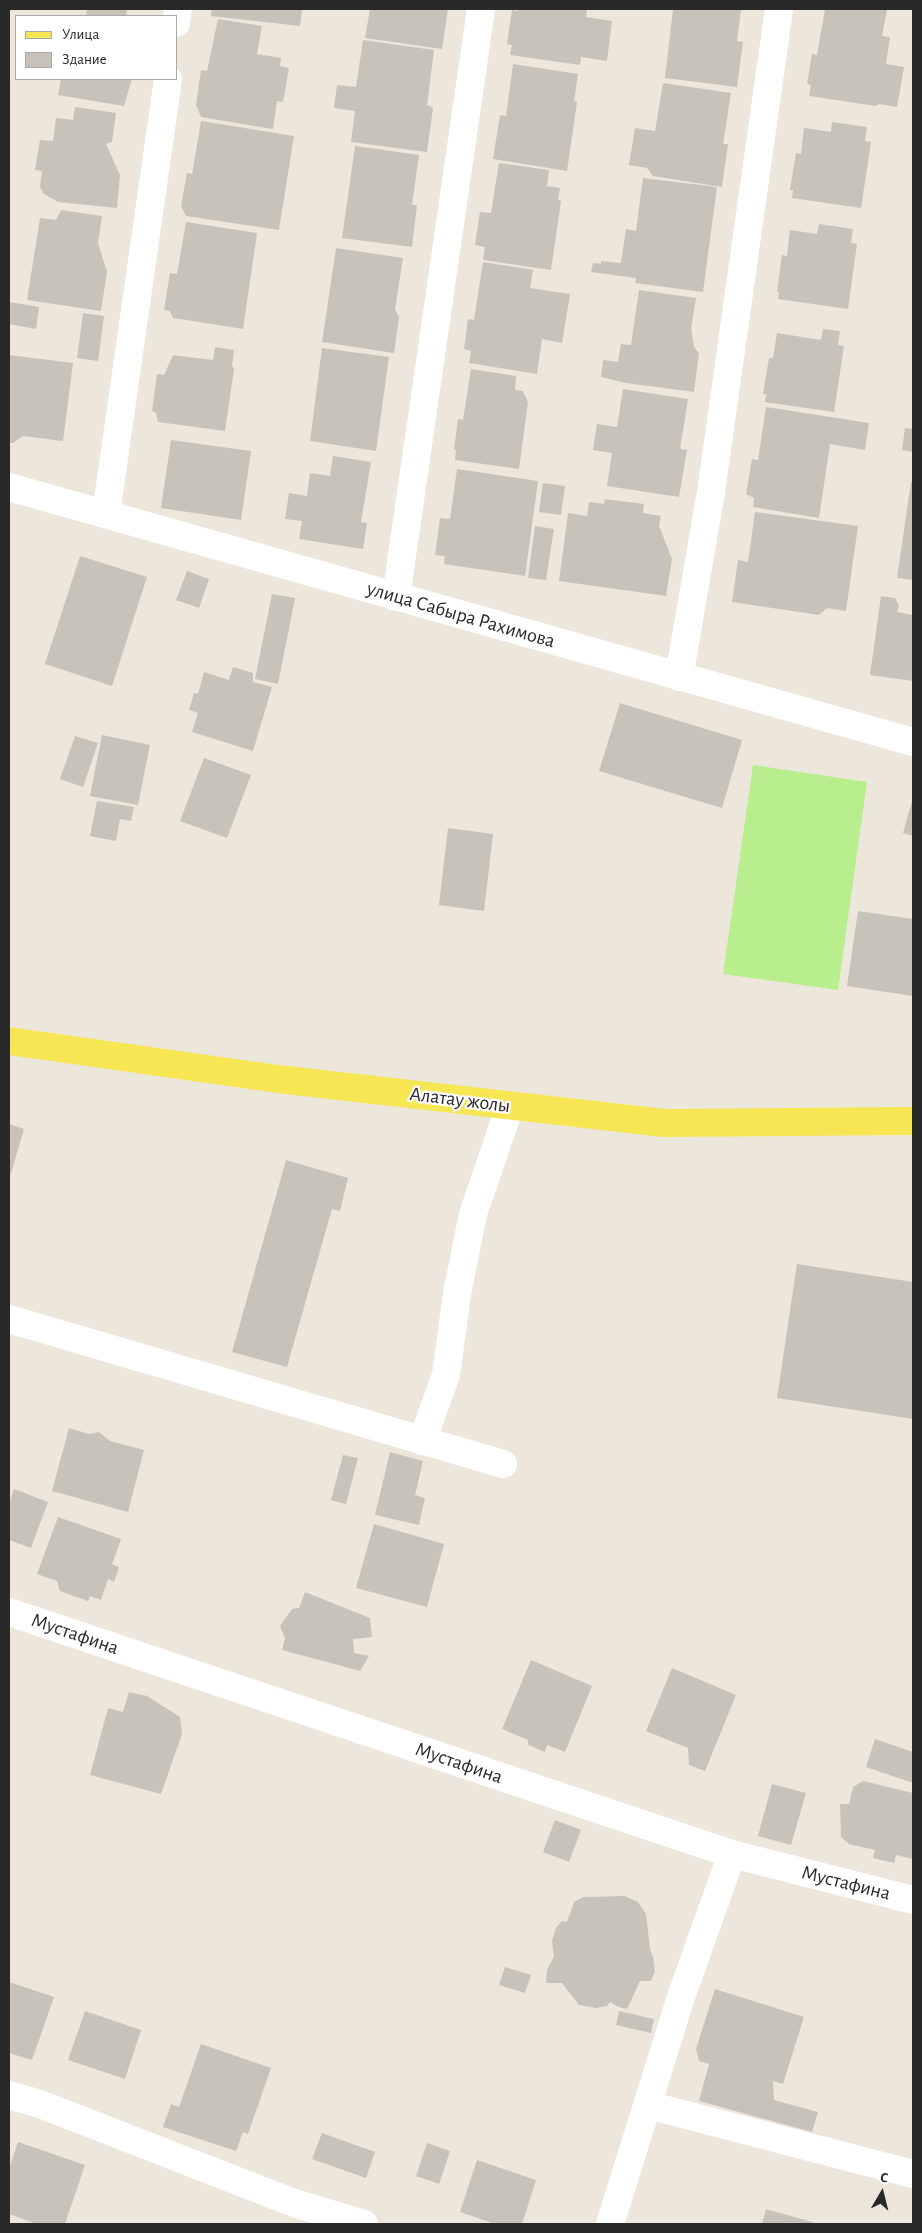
<!DOCTYPE html>
<meta charset="utf-8">
<style>
body{margin:0}
#map{position:relative;width:922px;height:2233px;overflow:hidden;background:#ece7da;font-family:"Alegreya Sans",sans-serif}
canvas{display:block}
.frame{position:absolute;inset:0;border:10px solid #292929;pointer-events:none}
.legend{position:absolute;left:15px;top:15px;width:162px;height:65px;box-sizing:border-box;background:#fff;border:1px solid #a9a9a9;margin:0;padding:6px 9px;list-style:none;font-size:15px;color:#292929}
.legend li{display:flex;align-items:center;gap:10px;height:25px}
.legend b{width:25px;border:1px solid #a9a9a9}
.north{position:absolute;left:857px;top:2168px;width:50px;height:50px;-webkit-text-stroke:4px #fff;paint-order:stroke;rotate:8deg;font-size:14px;font-weight:700;line-height:20px;text-align:center;color:#292929}
.north::after{content:'';display:block;margin:auto;width:18px;height:22px;background:#292929;clip-path:polygon(50% 0,100% 100%,50% 72%,0 100%)}
</style>
<div id="map">
<canvas width="922" height="2233"></canvas>
<div class="frame"></div>
<ul class="legend">
<li><b style="height:6px;background:#f7e654"></b>Улица</li>
<li><b style="height:14px;background:#c7c3b9"></b>Здание</li>
</ul>
<div class="north">С</div>
</div>
<script>
const ctx = document.querySelector('canvas').getContext('2d');
ctx.lineJoin = 'round';
function paint(path, color) { ctx.fillStyle = color; ctx.fill(path, 'evenodd'); }
const toPath = rows => new Path2D(rows.map(r => 'M' + r).join(''));
function strokePath(path, color, width, dash) { ctx.strokeStyle = color; ctx.lineWidth = width; ctx.lineCap = dash ? 'butt' : 'round'; ctx.setLineDash(dash || []); ctx.stroke(path); }
function write(font, color, halo, rows, align = 'center') {
  ctx.font = font + ' "Alegreya Sans",sans-serif'; ctx.lineWidth = 4.5; ctx.setLineDash([]); ctx.textBaseline = 'middle'; ctx.strokeStyle = halo; ctx.fillStyle = color; for (const [text, x, y, turn = 0] of rows) {
    ctx.save(); ctx.translate(x, y); ctx.rotate((+turn || 0) * Math.PI / 180); ctx.textAlign = isNaN(turn) ? turn : align; if (halo) ctx.strokeText(text, 0, 0); ctx.fillText(text, 0, 0); ctx.restore();
  }
}
paint(toPath([
 [753,765,867,782,838,990,723,974]
]), '#b9ee8e');
paint(toPath([
 [87,9,122,9,127,10,126,16,86,16],
 [212,9,302,9,300,26,211,16],
 [370,9,448,9,442,49,365,38],
 [518,9,587,9,586,17,612,21,607,61,581,57,580,65,510,55,512,45,507,44,512,10,517,11],
 [673,9,741,9,737,41,743,42,737,87,665,78],
 [825,9,887,10,882,36,890,37,886,64,904,67,897,107,879,104,876,106,809,96,811,85,807,84,812,54,817,55],
 [218,19,262,26,257,54,281,58,280,66,289,68,283,102,277,101,273,129,201,117,196,105,201,70,207,71],
 [363,40,434,50,427,105,433,108,427,152,351,142,355,111,334,108,337,85,356,87],
 [513,64,578,74,574,101,577,102,567,171,493,159,500,115,506,116],
 [61,79,132,79,124,106,58,95],
 [663,83,731,93,723,144,728,144,722,187,653,176,647,168,629,165,635,128,655,131],
 [75,107,116,113,112,142,106,144,120,175,117,208,58,202,44,194,40,187,42,171,35,170,40,140,53,141,56,118,73,120],
 [201,121,294,136,279,230,186,216,181,206,187,173,192,174],
 [832,122,867,127,865,141,871,142,861,208,792,198,793,190,790,190,796,153,801,154,804,128,831,132],
 [355,146,419,155,412,205,417,205,412,247,342,238],
 [499,163,549,170,547,186,560,188,558,200,561,201,551,270,483,260,485,247,475,245,480,212,491,213],
 [643,178,717,187,703,292,635,283,636,278,591,272,593,263,601,264,601,261,621,263,626,229,636,231],
 [61,210,102,216,98,243,107,272,101,311,27,300,40,218,56,220],
 [186,222,257,233,243,329,173,318,170,311,164,310,170,273,177,274],
 [819,224,853,229,851,243,857,244,848,309,778,299,779,292,777,292,782,255,787,256,790,230,817,234],
 [336,248,403,258,395,309,399,317,394,353,322,342],
 [483,262,533,270,530,288,570,294,562,343,542,339,537,374,469,363,471,351,464,349,468,319,474,320],
 [639,290,696,298,691,328,694,347,699,353,694,392,626,383,601,377,603,360,618,362,621,344,631,345],
 [9,302,39,307,36,329,9,324],
 [83,313,104,316,98,361,77,358],
 [823,329,840,331,838,345,844,346,834,412,765,402,766,394,763,394,769,358,773,358,777,333,821,340],
 [215,347,234,350,232,366,234,369,225,431,158,422,156,413,152,411,157,374,164,375,173,355,213,360],
 [322,348,389,357,376,451,310,441],
 [9,355,73,363,63,441,23,436,13,443,9,443],
 [471,369,516,376,515,390,523,391,528,402,519,469,455,460,456,450,454,450,458,419,463,420],
 [623,389,688,399,680,449,687,450,679,497,607,486,612,453,593,450,597,424,617,427],
 [766,407,869,423,865,450,830,444,819,518,753,507,754,498,746,494,752,459,758,460],
 [905,428,913,429,913,452,902,450],
 [171,440,251,451,241,520,161,508],
 [333,456,371,462,361,522,367,523,363,549,299,539,302,521,285,519,289,493,307,496,310,473,330,476],
 [457,469,538,481,525,576,444,564,445,556,435,555,440,518,450,519],
 [911,482,913,482,913,580,897,578],
 [543,483,565,486,561,515,539,512],
 [605,499,644,504,643,513,661,516,659,526,672,559,666,596,559,581,568,513,587,516,589,502,604,504],
 [755,512,858,526,846,611,827,608,819,615,732,602,738,560,748,562],
 [535,526,554,529,546,580,528,578],
 [80,556,147,577,112,686,45,664],
 [187,571,209,579,199,608,176,600],
 [272,594,295,598,278,684,255,679],
 [881,596,895,598,899,606,897,612,913,615,913,681,870,675],
 [233,667,253,673,253,682,272,687,253,751,192,732,198,713,189,710,194,693,198,694,204,672,229,680],
 [620,703,742,740,722,808,599,771],
 [102,735,150,745,138,805,90,796],
 [75,736,98,743,83,787,60,779],
 [204,758,251,775,227,838,180,821],
 [913,797,913,836,903,833],
 [97,801,134,807,131,821,120,819,116,841,90,836],
 [448,828,493,834,484,911,439,905],
 [858,911,913,919,913,996,847,986],
 [9,1124,24,1129,9,1180],
 [286,1160,348,1178,340,1211,332,1209,287,1367,232,1352],
 [797,1264,913,1282,913,1419,777,1398],
 [69,1428,89,1434,99,1432,110,1441,144,1450,128,1512,52,1491],
 [390,1452,423,1461,415,1495,425,1498,419,1525,375,1515],
 [343,1455,358,1458,346,1504,331,1500],
 [14,1489,48,1502,31,1548,9,1540,9,1504],
 [58,1517,121,1539,112,1564,119,1567,114,1582,108,1579,101,1600,90,1596,88,1601,60,1591,57,1581,37,1574],
 [374,1524,444,1544,427,1607,356,1588],
 [305,1592,370,1618,372,1637,353,1639,354,1653,369,1656,360,1671,282,1650,285,1638,280,1626,292,1609,299,1608],
 [531,1660,592,1686,565,1752,547,1745,545,1752,528,1745,528,1740,502,1729],
 [672,1668,736,1695,705,1771,689,1765,688,1748,646,1731],
 [129,1692,147,1696,180,1717,182,1734,161,1794,90,1775,108,1708,123,1712],
 [875,1739,913,1752,913,1783,866,1767],
 [863,1781,913,1793,913,1859,896,1855,894,1863,873,1858,875,1850,849,1844,841,1837,840,1804,849,1804,853,1787],
 [772,1784,806,1793,791,1845,758,1836],
 [555,1820,581,1830,569,1862,543,1852],
 [625,1896,638,1902,646,1914,650,1949,653,1957,655,1971,651,1981,640,1981,627,2009,619,2007,610,2002,607,2006,596,2008,579,2005,562,1983,546,1983,547,1970,554,1956,552,1941,556,1928,562,1921,567,1922,574,1902,583,1897],
 [505,1967,531,1975,525,1993,499,1985],
 [9,1982,54,1997,32,2060,9,2053],
 [715,1989,804,2017,783,2084,773,2081,774,2100,818,2112,812,2132,699,2101,709,2064,699,2061,696,2049],
 [85,2011,141,2030,125,2079,68,2060],
 [619,2011,654,2019,651,2033,616,2025],
 [201,2044,271,2068,248,2134,243,2132,236,2151,163,2127,171,2104,179,2107],
 [322,2133,375,2152,366,2178,312,2159],
 [18,2142,85,2165,65,2224,37,2224,9,2214,9,2169],
 [427,2143,450,2151,439,2184,416,2176],
 [477,2160,536,2180,522,2224,495,2224,460,2212],
 [766,2209,819,2224,762,2224]
]), '#c7c3b9');
strokePath(toPath([
 [176,23,178,9],
 [9,487,913,742],
 [106,514,168,79],
 [396,597,481,9],
 [679,677,711,492,779,9],
 [9,1319,503,1464],
 [422,1441,446,1375,457,1294,473,1214,510,1106],
 [9,1612,732,1854,913,1900],
 [9,2095,40,2104,294,2203,364,2224],
 [648,2105,913,2174],
 [610,2224,681,1997,732,1854]
]), '#fff', 28);
strokePath(toPath([
 [9,1041,278,1079,664,1123,913,1121]
]), '#f7e654', 28);
write('20px', '#292929', '#fff', [
 ["улица Сабыра Рахимова",461,615,16],
 ["Алатау жолы",460,1100,7],
 ["Мустафина",75,1634,19],
 ["Мустафина",459,1763,19],
 ["Мустафина",846,1883,14]
]);
</script>
